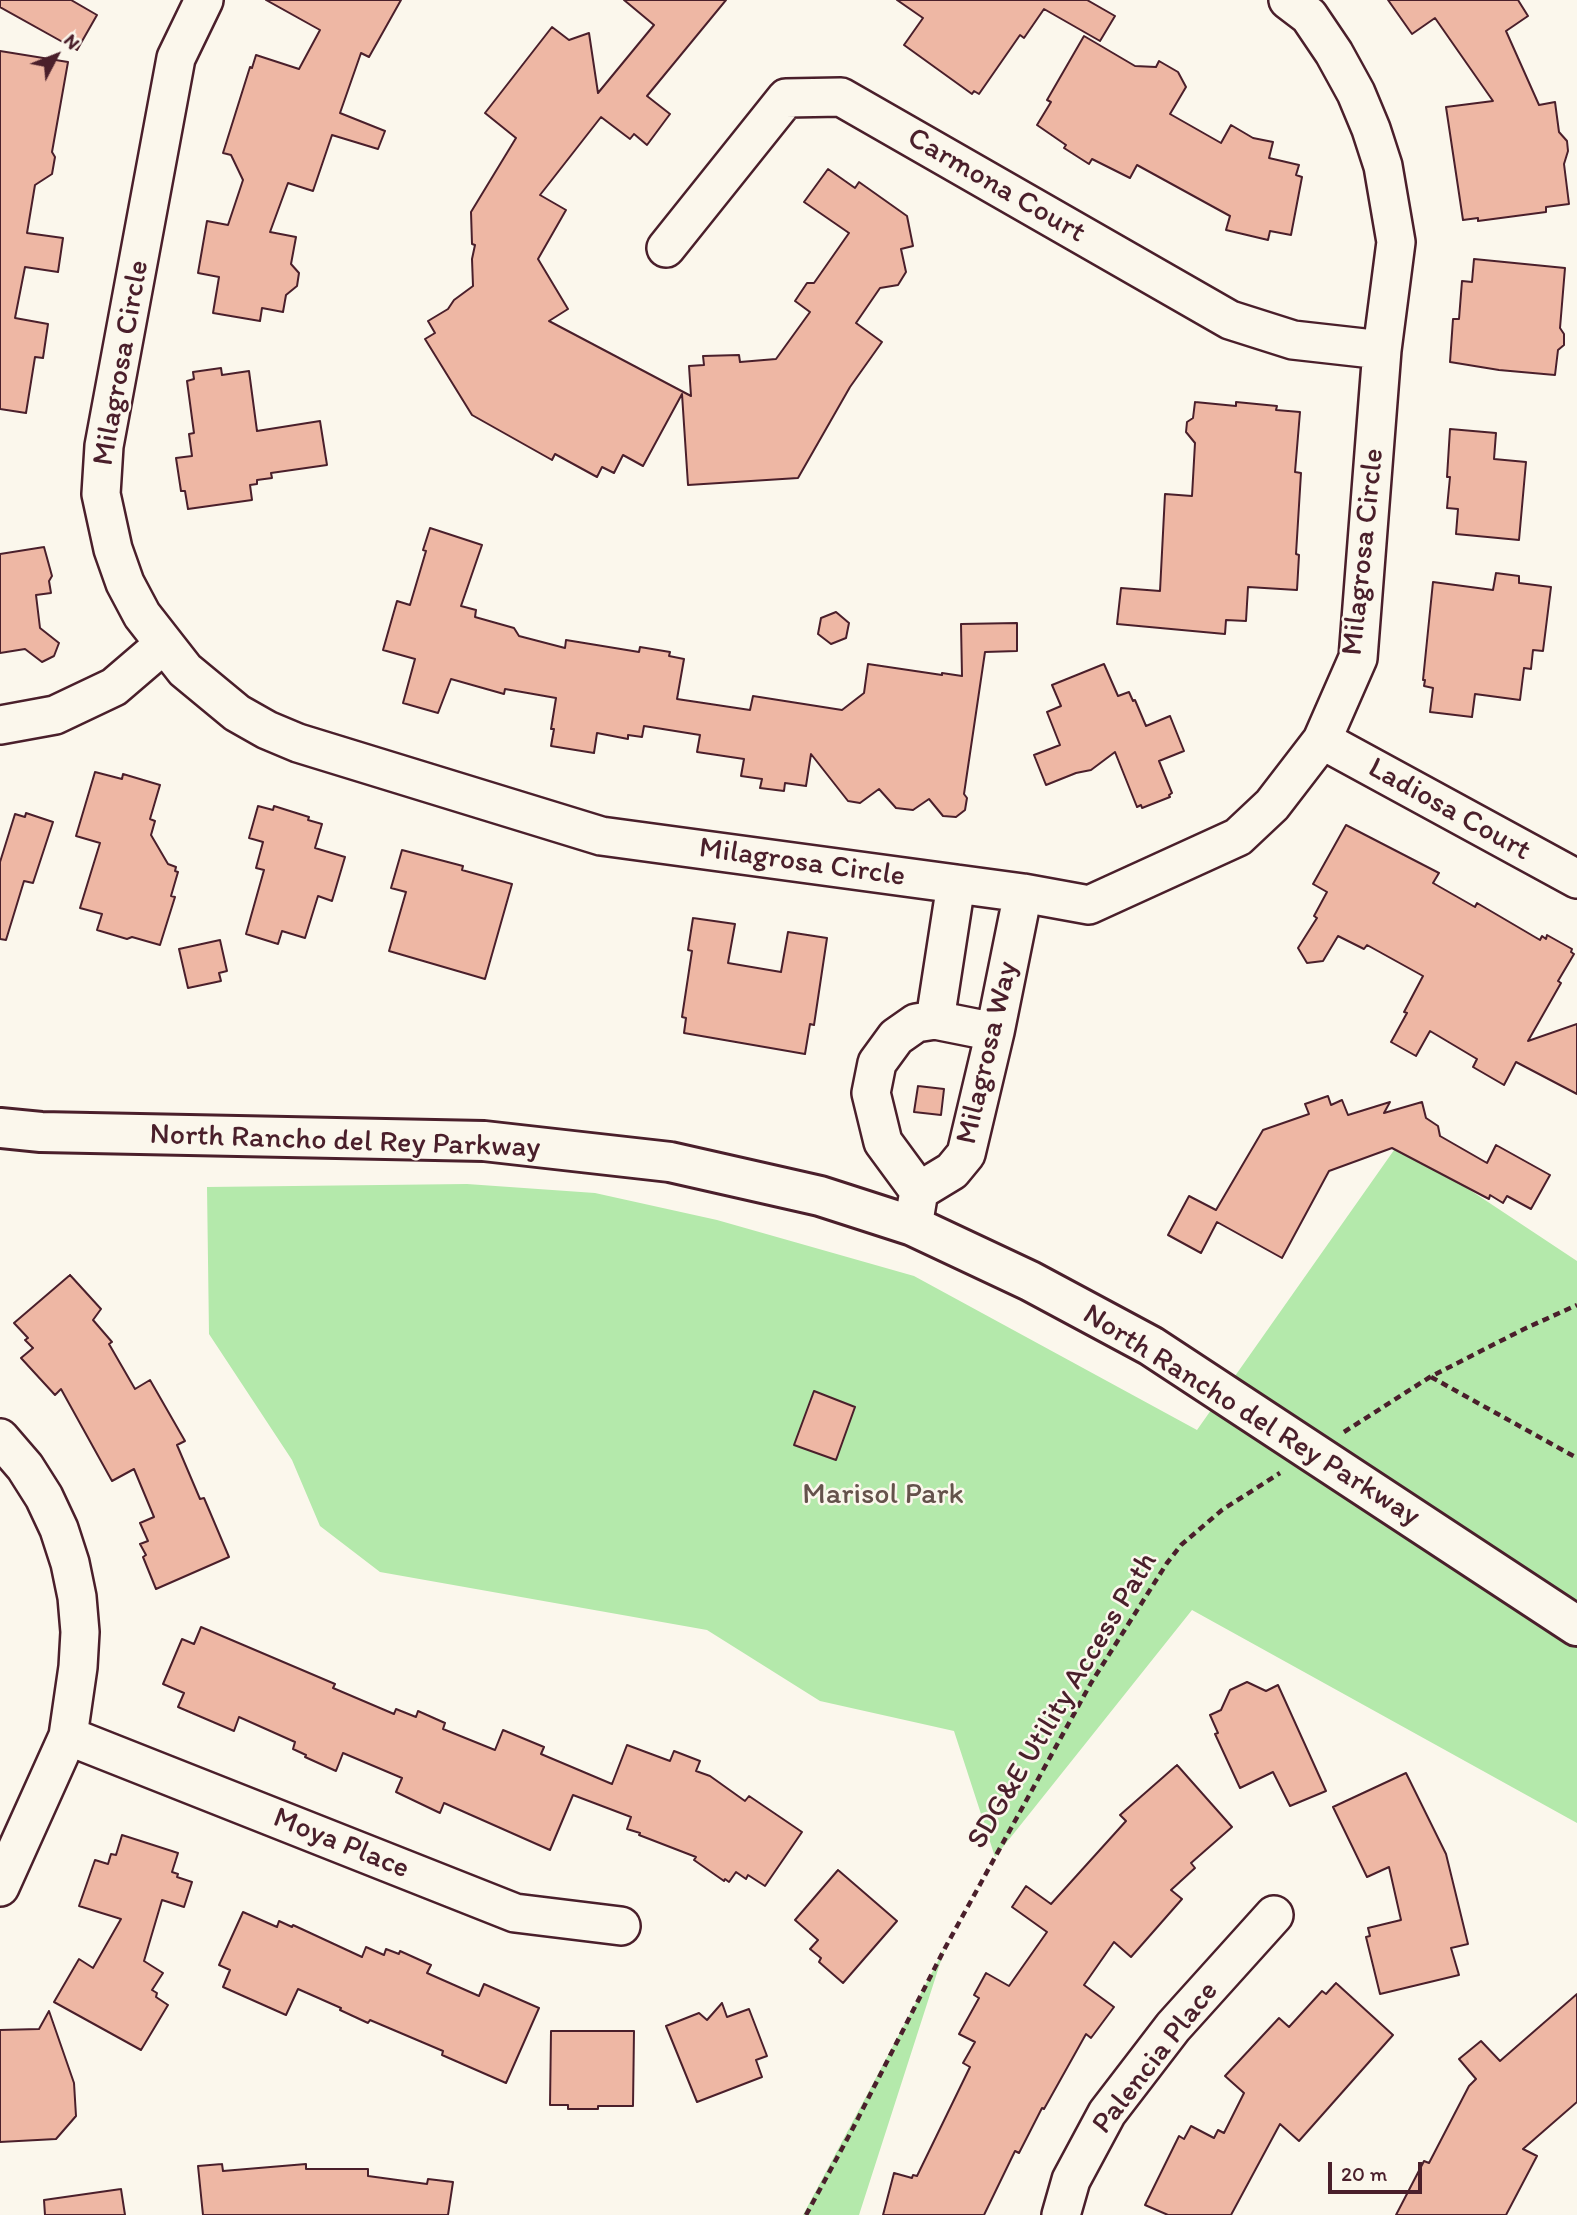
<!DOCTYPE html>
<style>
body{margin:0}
#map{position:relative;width:1577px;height:2215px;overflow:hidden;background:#fbf7ec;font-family:Itim,sans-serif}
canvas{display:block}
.north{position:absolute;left:21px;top:21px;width:70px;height:70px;-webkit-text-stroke:5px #fbf7ec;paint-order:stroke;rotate:48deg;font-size:19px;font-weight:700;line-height:28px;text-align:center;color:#4a1f2b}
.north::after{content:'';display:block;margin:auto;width:24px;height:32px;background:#4a1f2b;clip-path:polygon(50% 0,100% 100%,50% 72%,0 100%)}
.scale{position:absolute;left:1328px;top:2162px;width:94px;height:32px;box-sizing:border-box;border:4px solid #4a1f2b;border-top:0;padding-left:9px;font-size:21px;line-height:24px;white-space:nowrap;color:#4a1f2b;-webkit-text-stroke:5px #fbf7ec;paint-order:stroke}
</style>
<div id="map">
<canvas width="1577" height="2215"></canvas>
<div class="north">N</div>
<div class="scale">20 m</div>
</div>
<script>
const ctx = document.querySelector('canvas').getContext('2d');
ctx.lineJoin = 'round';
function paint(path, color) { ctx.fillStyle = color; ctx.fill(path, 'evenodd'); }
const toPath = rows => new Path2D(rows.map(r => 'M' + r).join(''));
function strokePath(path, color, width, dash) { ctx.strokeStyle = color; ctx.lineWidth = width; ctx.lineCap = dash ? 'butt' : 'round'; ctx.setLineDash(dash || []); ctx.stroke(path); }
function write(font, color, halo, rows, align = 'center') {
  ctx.font = font + ' Itim,sans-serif'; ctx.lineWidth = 5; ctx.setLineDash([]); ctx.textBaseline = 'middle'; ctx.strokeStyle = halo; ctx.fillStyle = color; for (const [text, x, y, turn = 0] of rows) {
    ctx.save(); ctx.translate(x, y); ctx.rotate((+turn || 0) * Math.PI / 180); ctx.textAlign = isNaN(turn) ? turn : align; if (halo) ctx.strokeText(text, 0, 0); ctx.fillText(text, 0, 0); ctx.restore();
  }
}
paint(toPath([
 [1399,1143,1577,1261,1577,1823,1192,1610,995,1857,954,1731,820,1701,707,1630,380,1572,320,1526,292,1460,209,1334,207,1187,467,1184,595,1193,717,1220,914,1276,1197,1430],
 [945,1948,859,2215,803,2215]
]), '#b4e9ab');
const building = toPath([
 [0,0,71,0,97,15,77,50,0,7,0,0],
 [266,0,401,0,369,57,361,53,340,113,385,131,378,149,332,135,313,191,288,183,270,232,296,237,291,264,299,273,297,286,286,295,283,312,262,308,260,321,213,313,219,277,198,273,207,221,228,225,243,180,231,155,223,153,250,67,252,68,256,55,299,69,320,30,266,0],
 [624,0,726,0,647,96,670,114,647,145,634,134,630,139,601,117,540,195,566,210,538,259,568,309,549,321,691,396,689,366,704,365,703,356,739,355,740,362,776,359,810,312,795,301,807,283,814,283,849,233,804,202,828,169,855,188,859,182,907,216,913,246,901,249,906,272,898,285,880,288,856,323,882,342,850,387,798,478,688,485,682,394,643,466,623,455,614,473,602,467,597,477,555,454,552,460,472,415,425,339,435,333,428,321,448,309,454,300,473,286,472,259,475,245,472,244,471,212,516,138,485,113,552,27,569,40,589,33,598,93,654,25,624,0],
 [897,0,1087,0,1115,16,1100,41,1044,9,1024,38,1020,35,979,94,974,91,972,94,904,45,923,18,897,0],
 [1388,0,1518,0,1528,16,1506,31,1539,105,1555,102,1559,132,1567,141,1568,151,1564,164,1569,204,1546,207,1546,212,1478,221,1478,218,1463,220,1446,107,1493,101,1435,18,1412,34,1388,0],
 [1084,36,1135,66,1156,67,1159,61,1178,72,1186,87,1170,114,1221,143,1231,125,1253,138,1273,142,1269,158,1299,165,1296,175,1302,177,1291,235,1270,231,1268,240,1226,230,1230,216,1137,165,1130,178,1092,159,1089,164,1064,148,1066,145,1037,125,1051,102,1047,100,1084,36],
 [0,51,68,62,52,152,55,157,52,174,35,185,27,233,63,238,58,272,25,267,15,318,48,324,43,358,35,357,26,413,0,409,0,51],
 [1474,259,1565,268,1560,328,1564,334,1564,345,1558,350,1555,375,1499,370,1450,362,1453,319,1459,319,1462,281,1472,282,1474,259],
 [221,368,222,375,249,371,257,431,320,421,327,465,271,473,272,478,257,480,257,484,250,485,252,500,188,509,185,491,181,491,176,458,192,456,189,434,194,433,187,381,194,379,193,372,221,368],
 [1195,402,1236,406,1236,402,1277,406,1276,410,1300,412,1295,472,1301,473,1296,554,1299,555,1297,590,1248,587,1246,621,1226,620,1225,634,1117,624,1121,588,1160,591,1165,494,1192,496,1195,443,1186,432,1187,422,1193,418,1195,402],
 [1450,429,1496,433,1494,459,1526,462,1519,540,1456,534,1458,509,1447,508,1450,477,1447,477,1450,429],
 [430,528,482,545,461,606,476,610,475,617,514,628,519,636,565,648,566,640,639,652,640,647,670,652,669,656,684,659,677,699,750,710,753,696,842,710,864,693,868,664,942,675,942,673,962,676,961,624,1017,623,1017,651,985,652,964,794,967,798,965,810,956,817,943,816,929,799,913,810,896,808,879,789,860,803,848,801,811,754,806,786,785,783,784,791,760,788,762,779,741,776,744,759,697,752,700,735,644,726,642,737,628,735,628,739,597,733,594,753,551,746,554,729,551,729,556,698,505,689,504,694,451,679,438,713,403,703,415,659,383,650,397,601,410,605,426,551,423,550,430,528],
 [44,547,52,576,49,581,51,593,36,595,40,628,59,643,54,656,42,662,25,649,0,653,0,554,44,547],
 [1496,573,1519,576,1519,583,1551,587,1543,651,1533,650,1531,669,1524,668,1520,700,1475,694,1472,717,1430,712,1433,688,1424,686,1425,680,1423,680,1433,582,1493,590,1496,573],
 [836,612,849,623,846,638,831,644,818,634,821,618,836,612],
 [1104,664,1118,696,1129,692,1133,701,1135,700,1146,726,1170,716,1184,751,1159,761,1172,793,1169,795,1170,797,1142,808,1141,805,1137,807,1115,752,1091,770,1076,773,1046,785,1034,755,1060,745,1047,712,1061,706,1052,685,1104,664],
 [95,772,122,779,123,774,160,785,150,819,155,821,151,835,168,864,176,867,175,871,178,872,171,896,175,897,160,945,132,937,127,939,97,930,102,914,80,908,100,843,76,836,95,772],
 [258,806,273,810,274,806,309,817,308,820,322,824,315,848,345,857,332,901,318,896,305,938,282,931,278,944,246,934,264,870,256,868,263,842,249,838,258,806],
 [26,813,53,822,33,883,24,881,6,940,0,939,0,862,15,814,25,817,26,813],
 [1346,825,1439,873,1433,883,1475,907,1477,903,1540,940,1542,936,1546,939,1547,935,1572,949,1571,952,1574,954,1558,981,1561,983,1528,1041,1577,1024,1577,1094,1516,1062,1504,1085,1473,1067,1477,1059,1430,1031,1416,1056,1391,1042,1407,1013,1404,1012,1423,976,1367,945,1364,949,1338,936,1323,961,1307,963,1298,948,1317,918,1314,916,1327,892,1313,884,1346,825],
 [402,850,463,866,462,870,512,884,485,979,389,951,406,892,391,888,402,850],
 [693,918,735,924,728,963,781,972,788,932,827,938,814,1025,810,1024,805,1054,684,1033,686,1018,682,1017,692,951,688,950,693,918],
 [220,940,227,971,219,973,221,981,188,988,179,949,220,940],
 [918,1086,944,1089,941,1115,914,1112,918,1086],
 [1328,1096,1331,1105,1342,1100,1348,1115,1390,1102,1384,1113,1422,1102,1426,1118,1438,1126,1440,1136,1487,1163,1496,1145,1550,1175,1531,1209,1507,1196,1503,1203,1490,1195,1489,1199,1392,1148,1329,1171,1282,1258,1217,1222,1201,1253,1168,1235,1189,1196,1216,1210,1263,1130,1309,1114,1305,1104,1328,1096],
 [70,1275,101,1309,93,1320,112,1342,109,1344,135,1389,150,1380,185,1441,177,1445,200,1499,204,1498,229,1557,156,1589,143,1557,146,1555,140,1544,148,1541,140,1523,154,1517,134,1469,112,1481,61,1389,55,1395,21,1358,33,1348,25,1340,28,1338,14,1323,70,1275],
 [814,1391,855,1407,836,1460,794,1445,814,1391],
 [201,1627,335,1684,333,1688,394,1714,396,1709,416,1717,418,1711,445,1723,443,1729,495,1750,503,1730,544,1747,541,1754,612,1784,627,1745,670,1761,674,1751,700,1761,696,1771,710,1776,745,1801,749,1796,802,1832,765,1886,748,1875,746,1879,736,1872,729,1882,725,1879,724,1881,694,1860,696,1857,639,1835,640,1833,627,1829,631,1817,573,1795,550,1850,444,1803,440,1813,396,1792,402,1778,343,1753,336,1771,305,1757,306,1755,293,1749,295,1742,239,1717,234,1731,178,1707,184,1693,163,1684,182,1639,194,1644,201,1627],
 [1247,1682,1266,1691,1278,1685,1326,1791,1290,1806,1273,1772,1240,1788,1215,1734,1218,1733,1210,1715,1221,1710,1230,1690,1247,1682],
 [1177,1765,1232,1827,1191,1863,1195,1868,1171,1890,1182,1899,1131,1957,1114,1942,1084,1985,1114,2007,1091,2038,1086,2034,1044,2109,1042,2108,1019,2153,1015,2151,984,2215,883,2215,894,2173,912,2178,913,2175,917,2176,970,2067,963,2063,975,2042,959,2034,979,1998,974,1995,986,1973,1009,1986,1047,1932,1012,1907,1026,1886,1051,1904,1126,1821,1120,1815,1177,1765],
 [1406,1773,1446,1854,1468,1944,1451,1948,1459,1975,1380,1994,1366,1937,1370,1936,1368,1928,1401,1920,1389,1867,1367,1877,1333,1807,1406,1773],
 [122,1835,178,1853,172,1872,178,1874,177,1877,192,1882,184,1907,162,1900,144,1961,163,1973,152,1990,157,1993,156,1997,168,2005,141,2050,54,2002,79,1959,93,1968,121,1919,79,1906,95,1860,108,1864,111,1854,116,1855,122,1835],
 [838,1870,897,1921,843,1983,819,1962,821,1958,810,1949,818,1940,795,1920,838,1870],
 [243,1912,277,1927,279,1921,292,1927,293,1925,362,1957,366,1947,384,1955,386,1949,399,1954,400,1951,431,1965,427,1973,479,1996,484,1984,539,2008,506,2083,442,2055,443,2051,370,2020,368,2023,340,2010,341,2008,298,1989,286,2015,223,1987,230,1970,219,1965,243,1912],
 [1336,1983,1393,2035,1299,2141,1280,2124,1231,2215,1168,2215,1145,2205,1179,2136,1184,2139,1191,2126,1214,2138,1218,2130,1224,2133,1244,2093,1225,2076,1279,2018,1289,2027,1322,1991,1326,1994,1336,1983],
 [1577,1994,1577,2102,1523,2149,1537,2156,1506,2215,1396,2215,1424,2161,1429,2163,1469,2086,1476,2079,1459,2059,1481,2041,1500,2061,1577,1994],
 [722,2003,727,2017,749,2009,767,2056,756,2060,762,2077,697,2102,666,2026,699,2013,707,2020,722,2003],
 [49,2011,74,2083,76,2116,56,2139,0,2142,0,2030,39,2029,49,2011],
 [551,2031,634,2031,633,2106,598,2106,598,2109,568,2109,568,2105,550,2105,551,2031],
 [222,2164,223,2171,306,2164,306,2169,368,2169,368,2176,427,2184,428,2179,453,2182,448,2215,203,2215,198,2166,222,2164],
 [121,2189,125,2215,45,2215,44,2200,121,2189]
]);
paint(building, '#eeb7a4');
strokePath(building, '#4a1f2b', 2);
const street = toPath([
 [204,0,176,58,104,446,101,494,113,549,125,583,142,615,185,670,237,713,267,730,298,743,601,836,1023,893,1089,905,1238,837,1272,805,1322,740,1358,658,1382,350,1396,242,1383,166,1371,129,1356,93,1334,53,1309,16,1288,0],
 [666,248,786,98,841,97,1230,320,1293,340,1382,350],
 [0,725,55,715,114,687,163,645],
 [1322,740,1577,879],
 [935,1020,995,1032],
 [919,1191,883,1142,871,1093,877,1063,896,1037,916,1023,935,1020,956,884],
 [913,1226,919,1191,952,1171,966,1154,995,1032,1023,893],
 [0,1438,25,1467,44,1497,59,1529,70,1563,77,1597,80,1632,78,1667,68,1736,0,1887],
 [68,1736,515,1913,621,1926],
 [1061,2215,1071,2180,1107,2113,1173,2027,1274,1915]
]);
const secondary = toPath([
 [0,1128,41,1132,484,1141,670,1162,820,1196,913,1226,1030,1281,1151,1346,1577,1626]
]);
strokePath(street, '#4a1f2b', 42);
strokePath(secondary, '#4a1f2b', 44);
strokePath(toPath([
 [1431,1377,1577,1458],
 [1344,1432,1430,1377,1524,1329,1577,1305],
 [806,2215,851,2132,945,1948,1091,1683,1167,1563,1181,1545,1222,1510,1280,1473]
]), '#4a1f2b', 4.5, [7, 5]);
strokePath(street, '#fbf7ec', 37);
strokePath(secondary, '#fbf7ec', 38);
write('30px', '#4a1f2b', '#fbf7ec', [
 ["Carmona Court",996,186,30],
 ["Milagrosa Circle",122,363,-80],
 ["Milagrosa Circle",1364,552,-84],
 ["Ladiosa Court",1449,810,29],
 ["Milagrosa Circle",802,863,8],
 ["Milagrosa Way",988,1053,-77],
 ["North Rancho del Rey Parkway",345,1142,2],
 ["North Rancho del Rey Parkway",1251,1416,32],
 ["SDG&E Utility Access Path",1063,1701,-59],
 ["Moya Place",341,1844,22],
 ["Palencia Place",1156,2058,-52]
]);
write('30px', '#64524b', '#fbf7ec', [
 ["Marisol Park",883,1495]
]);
</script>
